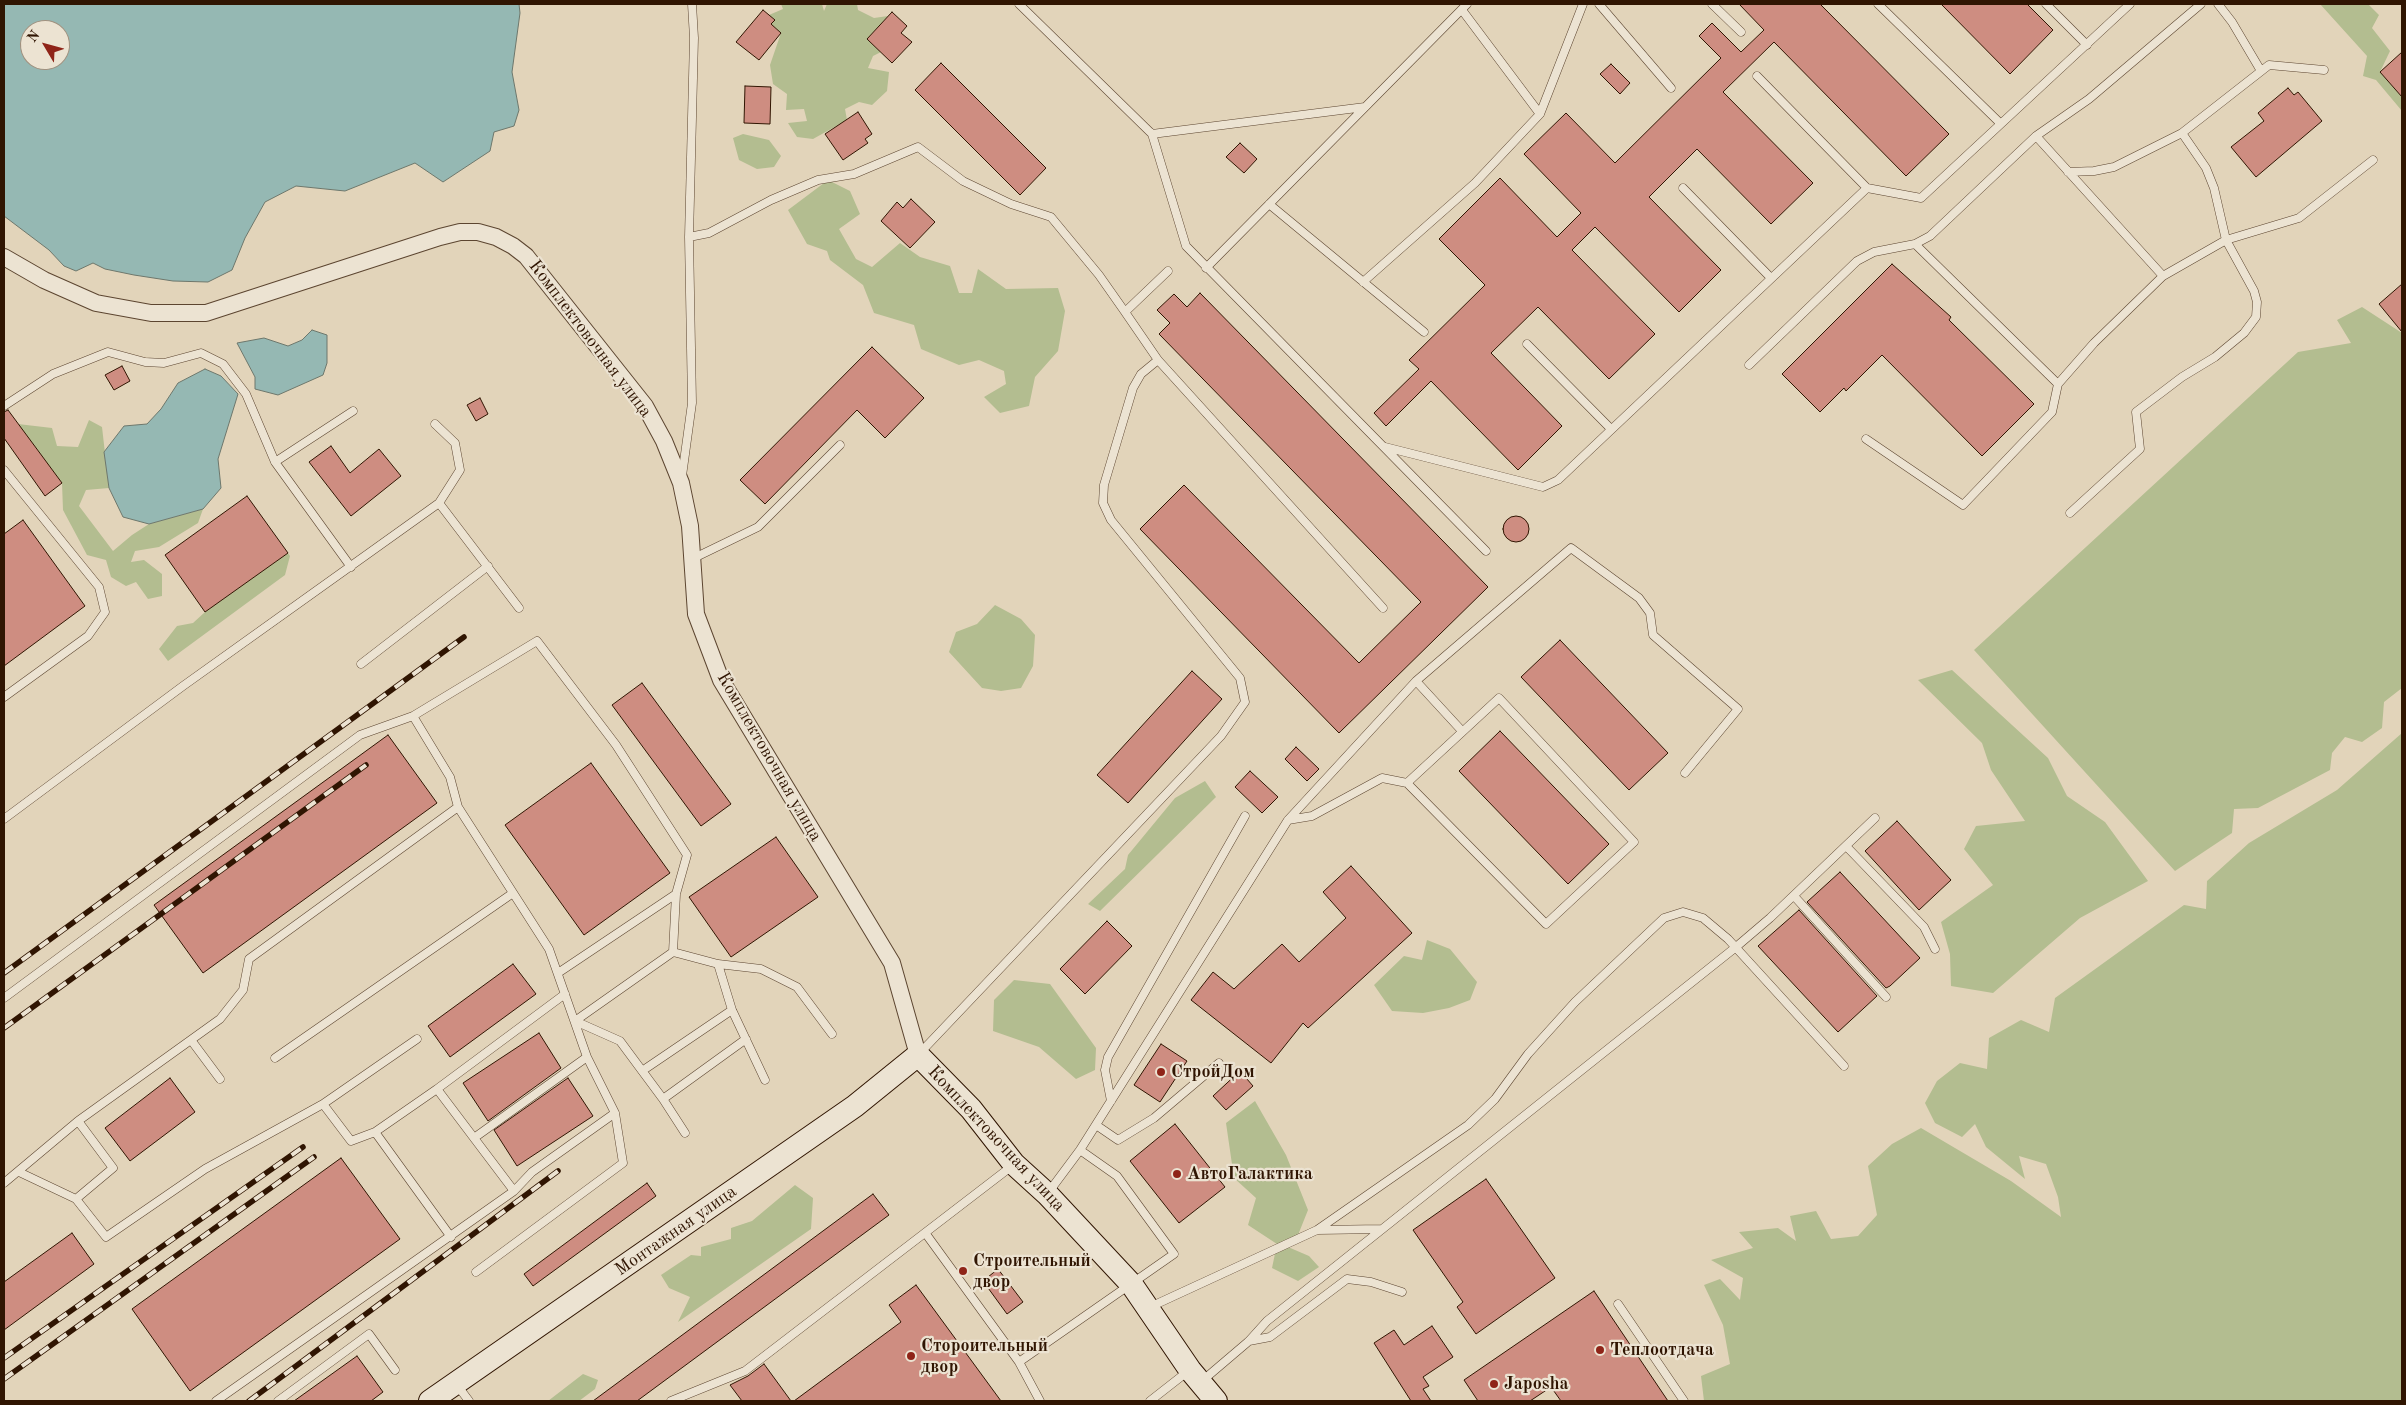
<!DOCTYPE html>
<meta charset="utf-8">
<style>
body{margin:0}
#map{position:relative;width:2406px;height:1405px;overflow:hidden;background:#e2d4ba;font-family:"Old Standard TT",serif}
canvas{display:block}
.frame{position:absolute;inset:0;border:5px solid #301502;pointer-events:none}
.north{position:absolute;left:20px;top:20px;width:50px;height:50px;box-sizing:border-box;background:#ece3d2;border:1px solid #a1917f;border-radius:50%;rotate:307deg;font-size:14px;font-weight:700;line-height:20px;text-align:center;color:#301502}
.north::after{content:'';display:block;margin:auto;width:18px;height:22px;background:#8f2418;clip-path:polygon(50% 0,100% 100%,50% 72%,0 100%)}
</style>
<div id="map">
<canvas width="2406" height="1405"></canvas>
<div class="frame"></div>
<div class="north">N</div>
</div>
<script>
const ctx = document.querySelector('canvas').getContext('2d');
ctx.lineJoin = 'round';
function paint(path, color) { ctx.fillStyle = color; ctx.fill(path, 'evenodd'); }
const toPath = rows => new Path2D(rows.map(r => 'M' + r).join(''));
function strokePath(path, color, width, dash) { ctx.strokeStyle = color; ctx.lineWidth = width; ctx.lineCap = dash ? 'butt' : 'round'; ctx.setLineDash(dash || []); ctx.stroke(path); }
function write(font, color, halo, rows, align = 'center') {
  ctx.font = font + ' "Old Standard TT",serif'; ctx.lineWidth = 4.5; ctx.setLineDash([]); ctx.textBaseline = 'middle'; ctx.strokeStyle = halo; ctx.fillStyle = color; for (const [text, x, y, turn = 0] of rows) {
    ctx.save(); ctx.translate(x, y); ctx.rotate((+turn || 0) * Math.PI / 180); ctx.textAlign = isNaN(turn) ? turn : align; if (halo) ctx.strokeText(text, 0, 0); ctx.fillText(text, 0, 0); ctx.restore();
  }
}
paint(toPath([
 [781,4,822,4,824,11,827,4,857,4,858,10,874,18,888,16,867,39,881,52,873,56,868,68,889,72,887,91,872,105,859,102,845,109,847,120,813,139,797,137,788,123,807,121,804,109,786,110,787,94,773,84,770,65,781,33,771,24,774,19,769,15,783,9],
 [2320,4,2368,4,2379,15,2372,28,2390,51,2380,72,2402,97,2402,111,2376,80,2363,76,2367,56],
 [743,134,769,140,781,156,774,167,757,169,739,160,733,138],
 [828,180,850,191,860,214,839,229,856,259,872,267,900,243,920,257,950,266,959,293,972,293,978,269,1006,289,1058,288,1065,311,1058,351,1035,377,1029,406,1000,413,984,397,1006,384,1004,371,979,360,959,365,921,349,914,325,874,313,863,285,830,260,827,251,807,244,788,210],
 [2362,307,2402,333,2402,688,2384,702,2382,728,2362,742,2345,737,2332,753,2330,770,2258,808,2234,809,2232,833,2175,871,1974,650,2298,352,2351,343,2337,320],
 [89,420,102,427,109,488,86,490,79,506,113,551,132,535,149,524,203,509,198,523,159,547,135,551,131,562,144,560,162,574,162,596,148,599,136,582,126,586,111,577,106,560,87,555,63,510,62,483,18,424,52,428,57,446,78,447],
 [288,553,290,556,285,575,168,661,159,649,177,626,193,623,205,612],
 [995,605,1021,619,1035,635,1033,666,1021,688,1001,691,982,688,949,652,956,632,977,624],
 [1952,670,2048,758,2067,796,2105,822,2148,881,2080,918,1993,993,1951,986,1950,954,1941,922,1993,885,1964,849,1976,826,2025,821,1991,770,1982,743,1918,680],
 [2402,733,2402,1401,1704,1401,1701,1376,1730,1364,1723,1325,1704,1285,1720,1279,1740,1300,1743,1278,1711,1260,1753,1248,1739,1232,1778,1228,1796,1241,1790,1216,1816,1211,1831,1239,1858,1236,1877,1215,1868,1166,1892,1144,1921,1128,2011,1181,2061,1217,2058,1197,2046,1164,2019,1156,2025,1179,1986,1147,1975,1124,1962,1137,1935,1123,1925,1103,1937,1081,1960,1063,1987,1069,1989,1038,2021,1020,2049,1032,2055,998,2184,905,2206,909,2207,881,2249,843,2337,790],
 [1205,781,1216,797,1100,911,1088,904,1125,869,1128,855,1175,798],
 [1427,940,1450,949,1477,982,1470,1000,1449,1008,1423,1013,1392,1011,1374,985,1404,956,1422,960],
 [1014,980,1050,984,1096,1048,1095,1070,1076,1079,1039,1047,993,1031,994,1000],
 [1255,1101,1286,1155,1308,1210,1298,1235,1288,1247,1309,1256,1319,1267,1298,1281,1272,1268,1277,1244,1248,1225,1256,1198,1234,1178,1226,1123],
 [795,1185,813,1198,811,1229,678,1322,690,1297,669,1288,661,1275,691,1255,701,1256,701,1247,731,1239,731,1228,752,1221],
 [583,1374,598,1380,595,1389,579,1401,548,1401]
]), '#b3bd90');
const water = toPath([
 [4,4,519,4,520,13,512,72,519,110,514,126,494,132,490,151,443,182,415,163,345,191,296,186,265,202,245,238,232,270,208,282,173,281,134,275,105,269,93,263,76,271,64,266,49,250,4,216,4,4],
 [30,30,60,30,60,60,30,60,30,30],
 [312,330,327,335,327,363,323,375,278,395,255,389,255,377,237,343,264,338,288,346,302,340,312,330],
 [205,369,221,376,238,394,218,459,221,488,203,509,149,524,123,517,109,488,104,452,124,426,147,424,161,409,178,383,205,369]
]);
paint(water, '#95b8b3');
strokePath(water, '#6d776c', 1);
const building = toPath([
 [1739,4,1820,4,1949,134,1906,176,1774,42,1723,92,1813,183,1771,224,1697,149,1649,197,1721,270,1679,312,1595,227,1572,250,1655,334,1609,379,1538,307,1491,353,1562,426,1518,470,1431,381,1386,426,1374,413,1419,369,1409,360,1485,285,1439,239,1500,178,1557,237,1581,213,1524,154,1566,113,1615,163,1721,58,1699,36,1712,23,1741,52,1764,30,1739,4],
 [1941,4,2027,4,2053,30,2010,74,1941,4],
 [763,10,775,20,771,24,781,33,759,60,736,42,763,10],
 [892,12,907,26,901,33,912,42,892,63,867,39,892,12],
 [2402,52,2402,97,2380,72,2402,52],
 [941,63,1046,168,1020,195,915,90,941,63],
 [1611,64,1630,83,1620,94,1600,74,1611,64],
 [745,86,771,87,770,124,744,123,745,86],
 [2288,88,2294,95,2298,92,2322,121,2256,177,2231,147,2264,121,2258,113,2288,88],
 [858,112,872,134,865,139,868,143,843,160,825,134,858,112],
 [1240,143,1257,159,1244,173,1226,157,1240,143],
 [911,199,935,222,910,248,881,221,897,202,903,208,911,199],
 [1892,264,1951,317,1949,320,2034,404,1982,456,1882,355,1846,391,1844,388,1820,412,1782,374,1892,264],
 [2402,284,2402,332,2379,304,2402,284],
 [1200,293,1488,587,1339,733,1140,529,1184,485,1359,663,1421,602,1159,334,1170,323,1157,310,1174,294,1187,307,1200,293],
 [872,347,924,398,885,438,857,410,765,504,740,480,872,347],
 [122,366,130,381,114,390,105,375,122,366],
 [480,398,488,414,476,421,467,405,480,398],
 [8,410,62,483,45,496,4,438,4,412,8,410],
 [331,446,350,473,379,449,401,476,351,516,309,462,331,446],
 [247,496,288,553,205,612,165,555,247,496],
 '1503 529a13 13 0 1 1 26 0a13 13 0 1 1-26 0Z',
 [23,520,85,606,4,666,4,534,23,520],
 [1560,640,1668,753,1629,790,1521,677,1560,640],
 [1192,671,1222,699,1128,803,1097,775,1192,671],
 [642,683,731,804,701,826,612,705,642,683],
 [1500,731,1609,844,1568,884,1459,771,1500,731],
 [388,735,437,803,203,973,154,905,388,735],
 [1296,747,1319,769,1307,781,1285,759,1296,747],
 [591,763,670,873,584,935,505,825,591,763],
 [1250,771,1278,797,1262,813,1235,787,1250,771],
 [1897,821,1951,880,1919,910,1865,851,1897,821],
 [776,837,818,897,731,957,689,897,776,837],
 [1351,866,1412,933,1308,1028,1303,1023,1271,1063,1191,1000,1213,972,1234,989,1282,944,1299,962,1346,918,1323,892,1351,866],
 [1840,872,1920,958,1890,986,1886,988,1807,902,1840,872],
 [1799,910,1877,996,1838,1032,1758,946,1799,910],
 [1107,921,1132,946,1085,994,1060,969,1107,921],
 [513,964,536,994,450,1057,428,1026,513,964],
 [539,1033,561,1068,488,1121,463,1083,539,1033],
 [1161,1044,1187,1061,1160,1102,1134,1085,1161,1044],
 [1240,1071,1253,1086,1226,1110,1213,1096,1240,1071],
 [170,1078,195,1112,130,1161,105,1128,170,1078],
 [568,1078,593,1116,517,1166,494,1130,568,1078],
 [1175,1124,1225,1187,1179,1223,1130,1161,1175,1124],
 [341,1158,400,1239,190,1391,132,1309,341,1158],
 [1486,1179,1555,1278,1476,1334,1457,1307,1463,1302,1413,1230,1486,1179],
 [647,1183,656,1196,533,1286,524,1274,647,1183],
 [873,1194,889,1215,637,1401,593,1401,873,1194],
 [72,1233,94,1264,4,1330,4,1282,72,1233],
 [998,1269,1023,1302,1007,1314,983,1281,998,1269],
 [916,1285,1001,1401,794,1401,901,1322,889,1305,916,1285],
 [1594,1291,1668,1401,1561,1401,1551,1387,1530,1401,1478,1401,1464,1380,1594,1291],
 [1432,1326,1453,1357,1423,1377,1429,1386,1423,1389,1431,1401,1411,1401,1374,1343,1394,1330,1404,1345,1432,1326],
 [357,1356,383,1392,371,1401,294,1401,357,1356],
 [764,1364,791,1401,742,1401,730,1385,748,1376,764,1364]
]);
paint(building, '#ce8d81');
strokePath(building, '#301502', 1);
const lane = toPath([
 [1019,4,1152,134,1186,246,1486,551],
 [1599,4,1671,88],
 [1712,4,1741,32],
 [1878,4,2000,123],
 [2046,4,2087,45],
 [2218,4,2232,22,2261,71],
 [1462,10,1540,114],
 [1757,76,1867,188,1921,198,2130,4],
 [1152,134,1365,107],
 [2036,136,2163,276],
 [2068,172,2094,171,2114,167,2182,133],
 [1683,188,1771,278],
 [1269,204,1424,332],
 [689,237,709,233,771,200,818,180,854,174,918,147,963,181,1011,204,1051,217,1099,275,1125,312],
 [1915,244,2058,384],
 [1206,268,1467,4],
 [1168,271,1125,312,1158,360,1383,608],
 [1363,282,1475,183,1540,114,1583,4],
 [1527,344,1611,429],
 [1749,365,1857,261,1874,252,1915,244,1930,236,2036,136,2089,99,2201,4],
 [4,406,53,374,108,352,145,362,164,363,201,353,223,364,246,394,275,462,351,567],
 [1866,439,1963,505,2052,412,2058,384,2094,343,2163,276,2226,240,2299,218,2373,160],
 [1385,447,1543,487,1558,480,1867,188],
 [275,462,353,411],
 [4,470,99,587,105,612,88,636,4,697],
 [682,476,692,403,689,237,694,38,692,4],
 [439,503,519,608],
 [2070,513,2140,449,2136,412,2182,377,2215,357,2244,333,2256,317,2257,302,2254,291,2226,240,2214,188,2206,168,2182,133,2269,65,2324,70],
 [692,559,758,527,840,445],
 [361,664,488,566],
 [1416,681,1462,731],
 [413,716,450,777,458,807,549,949,587,1057,615,1113,623,1163,476,1272],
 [4,819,183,686,439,503,460,470,455,443,435,424],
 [1288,820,1312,816,1382,778,1407,783,1546,924,1634,842,1499,698,1407,783],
 [1846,846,1924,927,1935,949],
 [1794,896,1886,997],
 [718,964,732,1010,765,1080],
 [558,973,676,894],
 [4,998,360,735,413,716,537,641,616,745,687,855,676,894,673,952],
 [575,1021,673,952,718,964,761,969,797,987,832,1034],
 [575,1021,620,1041,663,1099,685,1133],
 [191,1040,220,1079],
 [919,1054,1221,736,1245,702,1240,678,1111,520,1103,503,1104,485,1133,388,1141,374,1158,360],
 [275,1058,513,893],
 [642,1071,732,1010],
 [437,1089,514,1191],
 [663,1099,746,1039],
 [1111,1101,1105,1070,1108,1057,1245,816],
 [323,1104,351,1141,375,1132,437,1089,565,994],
 [1096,1125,1118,1140,1154,1118,1219,1063],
 [375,1132,451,1237],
 [474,1138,587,1057],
 [19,1172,76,1199,106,1237,205,1169,323,1104,417,1039],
 [4,1183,78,1121,220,1019,243,990,249,959,458,807],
 [1048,1193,1080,1150,1288,820,1416,681,1571,548,1639,598,1650,613,1653,635,1738,709,1685,773],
 [76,1199,113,1168,78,1121],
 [1317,1230,1382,1229],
 [926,1234,1019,1362,1174,1254,1117,1176,1080,1150],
 [1618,1304,1684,1401],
 [1150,1307,1317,1230,1468,1125,1495,1099,1528,1054,1575,1002,1664,918,1683,912,1703,918,1728,939,1844,1066],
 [1249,1341,1270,1337,1347,1279,1371,1282,1402,1292],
 [1019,1362,1040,1401],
 [1202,1381,1249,1341,1267,1321,1736,947,1770,918,1875,818],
 [457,1385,469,1401],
 [216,1401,514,1191,532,1172,615,1113],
 [278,1401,369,1334,395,1370],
 [671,1401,745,1371,1012,1166],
 [1150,1401,1187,1372]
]);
const street = toPath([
 [4,257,44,280,96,303,151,313,206,313,440,237,460,232,478,232,496,237,513,246,526,256,645,406,664,441,681,483,690,526,696,614,721,680,892,963,918,1055]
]);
const secondary = toPath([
 [430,1401,855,1106,918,1055,971,1109,1014,1164,1047,1194,1132,1285,1190,1370,1216,1401]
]);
strokePath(lane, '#5c4530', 9);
strokePath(street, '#5c4530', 18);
strokePath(secondary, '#301502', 24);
strokePath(lane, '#ece3d2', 8);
strokePath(street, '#ece3d2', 16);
strokePath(secondary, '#ece3d2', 22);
const rail = toPath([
 [4,973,464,637],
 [4,1028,366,765],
 [4,1358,303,1147],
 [4,1379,314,1157],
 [249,1401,558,1171]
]);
strokePath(rail, '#301502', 5.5);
strokePath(rail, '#ece3d2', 4, [11]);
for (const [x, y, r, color] of [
 [1161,1072,5,"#8f2418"],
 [1177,1174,5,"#8f2418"],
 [963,1271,5,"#8f2418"],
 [1600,1350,5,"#8f2418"],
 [911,1356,5,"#8f2418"],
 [1494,1384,5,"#8f2418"]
]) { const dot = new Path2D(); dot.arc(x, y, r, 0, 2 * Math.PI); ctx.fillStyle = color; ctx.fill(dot); strokePath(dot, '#ece3d2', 2); }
write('18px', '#301502', '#ece3d2', [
 ["Комплектовочная улица",590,339,53],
 ["Комплектовочная улица",769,757,60],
 ["Комплектовочная улица",996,1139,47],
 ["Монтажная улица",676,1231,-35]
]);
write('bold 18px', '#301502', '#ece3d2', [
 ["СтройДом",1171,1072],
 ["АвтоГалактика",1187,1174],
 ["Строительный",973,1261],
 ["двор",973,1282],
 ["Стороительный",921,1346],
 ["двор",921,1367],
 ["Теплоотдача",1610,1350],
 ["Japosha",1504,1384]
], 'left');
</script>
